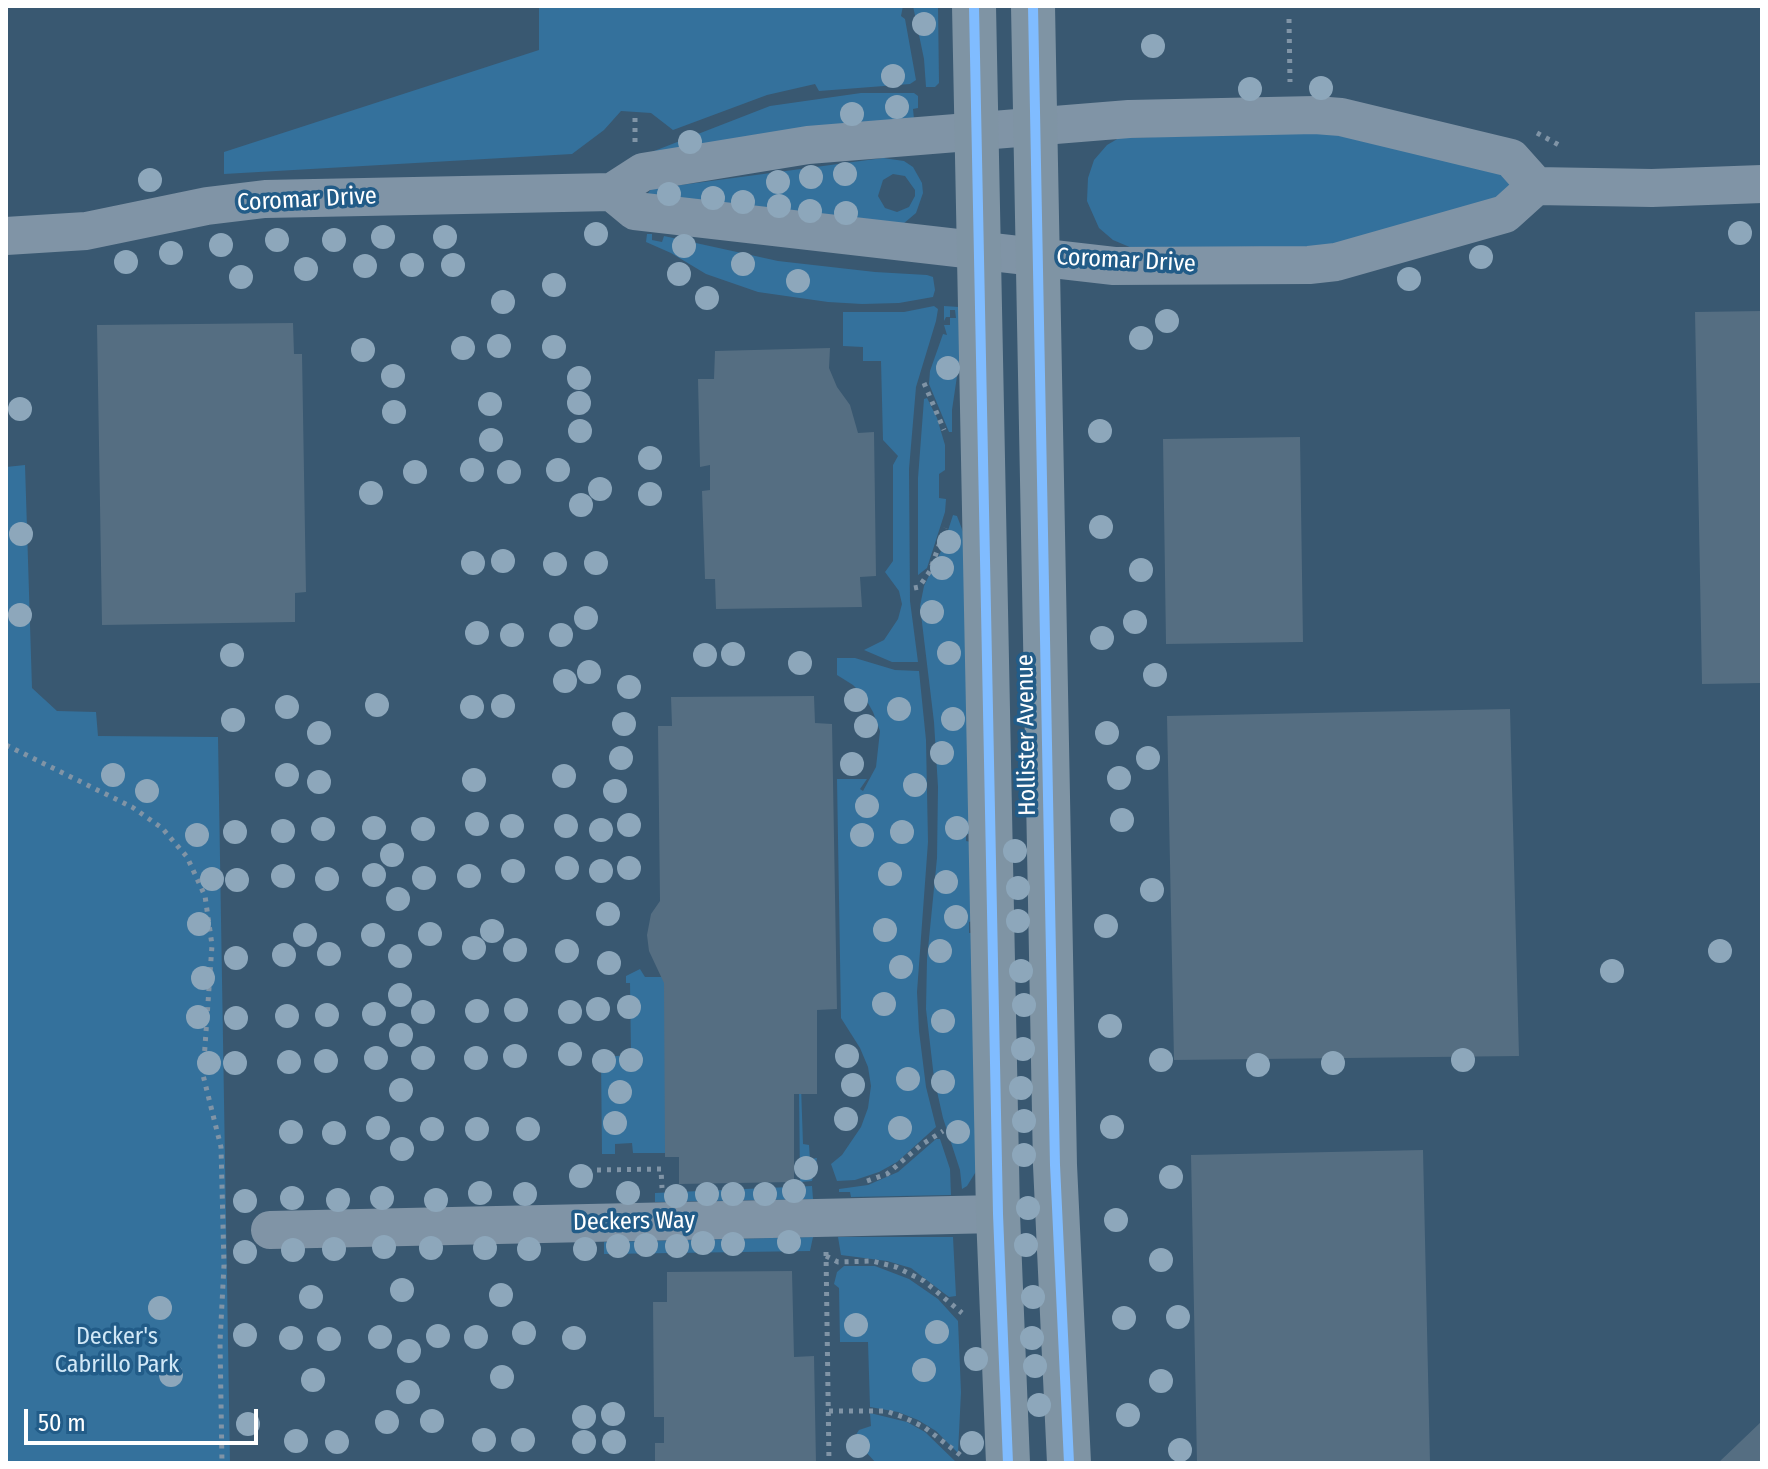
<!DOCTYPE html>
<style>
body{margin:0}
#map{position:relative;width:1768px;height:1469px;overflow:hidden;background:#395871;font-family:"Fira Sans Condensed",sans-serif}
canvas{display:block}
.frame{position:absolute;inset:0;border:8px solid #fff;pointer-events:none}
.scale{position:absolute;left:24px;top:1409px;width:234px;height:36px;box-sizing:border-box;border:4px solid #fff;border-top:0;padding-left:10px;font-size:24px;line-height:28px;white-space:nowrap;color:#fff;-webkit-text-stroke:6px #225c88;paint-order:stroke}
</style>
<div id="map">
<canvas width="1768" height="1469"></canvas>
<div class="frame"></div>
<div class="scale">50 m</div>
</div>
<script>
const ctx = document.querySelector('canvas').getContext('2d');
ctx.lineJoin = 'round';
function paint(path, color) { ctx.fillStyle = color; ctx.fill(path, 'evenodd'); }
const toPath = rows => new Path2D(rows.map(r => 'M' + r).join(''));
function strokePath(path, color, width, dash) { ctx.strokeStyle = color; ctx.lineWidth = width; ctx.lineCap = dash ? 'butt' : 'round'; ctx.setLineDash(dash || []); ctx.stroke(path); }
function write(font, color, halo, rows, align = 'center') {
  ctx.font = font + ' "Fira Sans Condensed",sans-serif'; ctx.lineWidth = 7; ctx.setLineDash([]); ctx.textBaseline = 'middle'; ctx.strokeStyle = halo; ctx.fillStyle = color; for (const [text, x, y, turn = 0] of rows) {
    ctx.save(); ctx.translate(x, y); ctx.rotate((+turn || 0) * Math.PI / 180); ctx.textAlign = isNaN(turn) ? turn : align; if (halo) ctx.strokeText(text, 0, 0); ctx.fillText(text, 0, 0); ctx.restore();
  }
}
paint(toPath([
 [539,6,903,6,901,16,905,19,916,80,910,84,819,91,815,84,767,95,673,130,651,113,621,111,604,130,572,154,224,174,224,152,539,50],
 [913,6,938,6,939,83,935,87,926,87,924,59],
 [861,93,914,93,918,96,918,108,913,109,914,119,649,153,770,106],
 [1332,132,1505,172,1513,179,1509,196,1346,243,1305,247,1132,248,1113,240,1099,228,1087,201,1088,178,1094,160,1107,145,1119,138],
 [883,158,904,161,913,167,922,183,923,193,916,213,903,224,646,196,651,189],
 [893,174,905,176,915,190,915,196,909,207,897,212,885,208,878,196,883,180],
 [647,234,652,234,652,240,662,242,664,236,778,261,875,272,927,275,933,277,935,290,933,297,899,303,862,304,828,302,758,292,706,274,671,253,646,242],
 [934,306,938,309,936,321,916,387,909,469,910,601,918,662,892,662,864,650,884,640,898,619,902,604,899,591,885,572,893,561,893,465,898,456,883,440,881,361,863,361,863,347,843,346,843,312,904,312],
 [944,306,959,307,960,356,952,410,952,432,949,432,929,384,930,371,943,334,947,335,944,325,950,325,950,318,956,318,955,310,950,310,950,317,946,317,944,321],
 [927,398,937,418,945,445,945,470,939,474,939,498,946,499,945,512,927,568,918,575,918,478,924,399],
 [25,465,32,688,57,711,96,712,98,736,218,737,230,1463,6,1463,6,467],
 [953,515,957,516,965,537,971,834,966,834,966,841,971,842,973,921,969,922,969,933,973,933,977,1170,967,1186,962,1189,960,1170,943,1118,934,1078,926,1009,927,959,937,858,938,787,934,722,920,606,924,586,942,549],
 [837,658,855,658,895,670,919,671,926,740,928,842,917,992,919,1031,926,1087,936,1127,897,1162,879,1172,855,1180,837,1181,831,1164,842,1155,861,1127,868,1108,871,1086,868,1067,860,1048,841,1018,837,779,867,779,860,789,863,791,876,767,880,731,873,712,864,696,853,685,837,675],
 [640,969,645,977,666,977,666,1153,633,1153,632,1143,615,1144,615,1154,602,1154,601,1057,631,1055,630,983,626,983,626,976],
 [801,1086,803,1144,809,1145,810,1159,817,1158,812,1181,800,1182,799,1087],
 [936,1139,940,1139,950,1169,951,1195,851,1197,850,1192,839,1192,839,1189,868,1185,898,1172],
 [812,1186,813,1199,655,1202,655,1193],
 [813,1237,810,1251,604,1254,604,1242],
 [838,1237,953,1237,956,1296,949,1297,911,1268,887,1261,841,1255],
 [844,1266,875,1266,909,1279,938,1299,958,1321,961,1392,958,1453,936,1431,918,1420,898,1412,870,1407,868,1342,840,1342,839,1288,834,1284,837,1272],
 [870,1413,907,1422,925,1432,957,1463,876,1463,856,1441,852,1441,859,1430,871,1426]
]), '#34719c');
paint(toPath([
 [1762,311,1762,683,1702,684,1695,312],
 [293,323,294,354,302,354,306,592,295,593,295,622,102,625,97,325],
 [830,348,829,368,837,387,850,405,858,433,874,432,876,576,860,577,862,607,716,609,715,579,705,579,702,491,710,490,710,465,700,467,698,379,714,379,715,351],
 [1300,437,1303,642,1166,644,1163,439],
 [814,696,815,723,832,724,837,1009,817,1010,817,1094,794,1094,794,1182,679,1184,679,1157,665,1157,664,983,649,951,647,935,651,914,660,901,658,726,672,726,671,697],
 [1510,709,1519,1056,1174,1060,1167,716],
 [1423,1150,1430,1463,1197,1463,1191,1155],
 [792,1271,794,1357,814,1356,816,1463,655,1463,655,1443,664,1443,664,1417,654,1417,653,1302,667,1302,667,1272],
 [1762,1421,1762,1463,1718,1463]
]), '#556e82');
strokePath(toPath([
 [1289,19,1290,82],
 [1537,133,1559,145],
 [635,142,635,112],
 [924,383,944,430],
 [914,588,919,587,930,571,945,528],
 [6,745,132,807,162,828,187,857,205,896,212,945,203,1075,221,1147,224,1265,220,1342,222,1463],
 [597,1170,661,1169,662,1188],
 [867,1181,887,1174,921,1145,943,1131],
 [826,1252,829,1463],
 [826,1256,838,1262,872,1261,896,1267,924,1281,962,1313],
 [829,1411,886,1411,903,1417,924,1427,963,1457]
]), '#8094a6', 5, [4, 6]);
strokePath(toPath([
 [612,192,635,211,1114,266,1309,265,1336,262,1505,214,1536,186,1652,188,1762,184],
 [6,236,86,231,207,206,265,199,612,192,643,172,808,145,1129,119,1315,115,1341,117,1511,158,1536,186],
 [270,1230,998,1214]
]), '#8094a6', 38);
strokePath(toPath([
 [974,6,998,1214,1008,1463],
 [1033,6,1055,1165,1069,1463]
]), '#7f94a4', 44);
strokePath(toPath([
 [974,6,998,1214,1008,1463],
 [1033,6,1055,1165,1069,1463]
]), '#80bcff', 10);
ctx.fillStyle = '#8da7bb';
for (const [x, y] of [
 [924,24],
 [1153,46],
 [893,76],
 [1321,88],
 [1250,89],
 [897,107],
 [852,114],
 [690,142],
 [845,174],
 [811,177],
 [150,180],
 [778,182],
 [669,194],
 [713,198],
 [743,202],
 [779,206],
 [810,211],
 [846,213],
 [1740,233],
 [596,234],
 [383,237],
 [445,237],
 [277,240],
 [334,240],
 [221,245],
 [684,246],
 [171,253],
 [1481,257],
 [126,262],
 [743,264],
 [412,265],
 [453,265],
 [365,266],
 [306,269],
 [679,274],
 [241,277],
 [1409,279],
 [798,281],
 [554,285],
 [707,298],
 [503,302],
 [1167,321],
 [1141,338],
 [499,346],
 [554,347],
 [463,348],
 [363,350],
 [948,368],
 [393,376],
 [579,378],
 [579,403],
 [490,404],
 [20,409],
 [394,412],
 [580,431],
 [1100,431],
 [491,440],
 [650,458],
 [472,470],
 [558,470],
 [415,472],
 [509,472],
 [600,489],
 [371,493],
 [650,494],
 [581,505],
 [1101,527],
 [21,534],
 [949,542],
 [503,561],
 [473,563],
 [596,563],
 [555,564],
 [942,568],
 [1141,570],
 [932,612],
 [20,615],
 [586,618],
 [1135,622],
 [477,633],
 [512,635],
 [561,635],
 [1102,638],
 [949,653],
 [733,654],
 [232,655],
 [705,655],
 [800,663],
 [589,672],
 [1155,675],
 [565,681],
 [629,687],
 [856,700],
 [377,705],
 [503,706],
 [287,707],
 [472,707],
 [899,709],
 [953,719],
 [233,720],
 [624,724],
 [866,726],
 [319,733],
 [1107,733],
 [942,753],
 [621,758],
 [1148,758],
 [852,764],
 [113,775],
 [287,775],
 [564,776],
 [1119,778],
 [474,780],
 [319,782],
 [915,785],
 [147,791],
 [615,791],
 [867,806],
 [1122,820],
 [477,824],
 [629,825],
 [512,826],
 [566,826],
 [374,828],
 [957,828],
 [323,829],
 [423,829],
 [601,830],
 [283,831],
 [235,832],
 [902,832],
 [197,835],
 [862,835],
 [1015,851],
 [392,855],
 [567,868],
 [629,868],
 [513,871],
 [601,871],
 [890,874],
 [374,875],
 [283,876],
 [469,876],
 [424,878],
 [212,879],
 [327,879],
 [237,880],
 [946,882],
 [1018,888],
 [1152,890],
 [398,899],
 [608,914],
 [956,917],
 [1018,921],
 [199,924],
 [1106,926],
 [885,930],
 [492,931],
 [430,934],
 [305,935],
 [373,935],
 [474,948],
 [515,950],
 [567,951],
 [940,951],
 [1720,951],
 [329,954],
 [284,955],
 [400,956],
 [236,958],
 [609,963],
 [901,967],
 [1021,971],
 [1612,971],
 [203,978],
 [400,995],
 [884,1004],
 [1024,1005],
 [629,1007],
 [598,1009],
 [516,1010],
 [477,1011],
 [423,1012],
 [570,1012],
 [374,1014],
 [327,1015],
 [287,1016],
 [198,1017],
 [236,1018],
 [943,1021],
 [1110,1026],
 [401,1035],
 [1023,1049],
 [570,1054],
 [515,1056],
 [847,1056],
 [376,1058],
 [423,1058],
 [476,1058],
 [631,1060],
 [1161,1060],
 [1463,1060],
 [326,1061],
 [604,1061],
 [289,1062],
 [209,1063],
 [235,1063],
 [1333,1063],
 [1258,1065],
 [908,1079],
 [943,1082],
 [853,1085],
 [1021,1088],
 [401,1090],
 [620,1092],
 [846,1119],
 [1024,1121],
 [615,1123],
 [1112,1127],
 [378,1128],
 [900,1128],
 [432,1129],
 [477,1129],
 [528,1129],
 [291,1132],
 [958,1132],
 [334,1133],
 [402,1149],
 [1024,1155],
 [806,1168],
 [581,1176],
 [1171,1177],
 [794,1191],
 [480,1193],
 [628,1193],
 [525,1194],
 [707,1194],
 [733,1194],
 [765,1194],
 [676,1196],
 [292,1198],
 [382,1198],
 [338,1200],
 [436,1200],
 [245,1201],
 [1028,1208],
 [1116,1220],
 [789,1242],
 [703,1243],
 [733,1244],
 [646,1245],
 [1026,1245],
 [618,1246],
 [677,1246],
 [384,1247],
 [431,1248],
 [485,1248],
 [334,1249],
 [529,1249],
 [585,1249],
 [293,1250],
 [245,1252],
 [1161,1260],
 [402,1290],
 [501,1295],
 [311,1297],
 [1033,1297],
 [160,1308],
 [1178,1317],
 [1124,1318],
 [856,1325],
 [937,1332],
 [524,1333],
 [245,1335],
 [438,1336],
 [380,1337],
 [476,1337],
 [291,1338],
 [574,1338],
 [1032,1338],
 [329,1339],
 [409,1351],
 [976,1359],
 [1035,1366],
 [924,1370],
 [171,1375],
 [502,1377],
 [313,1380],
 [1161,1381],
 [408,1392],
 [1039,1405],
 [613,1414],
 [1128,1415],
 [584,1417],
 [432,1421],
 [387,1422],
 [248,1424],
 [484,1440],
 [523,1440],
 [296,1441],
 [337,1442],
 [584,1442],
 [614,1442],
 [972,1443],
 [858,1446],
 [1180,1450]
]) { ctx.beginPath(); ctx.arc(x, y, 12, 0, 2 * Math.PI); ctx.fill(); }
write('24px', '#fff', '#225c88', [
 ["Coromar Drive",307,200,-3],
 ["Coromar Drive",1126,261,3],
 ["Hollister Avenue",1027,735,-91],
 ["Deckers Way",634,1222,-1]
]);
write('24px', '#d1e8f7', '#225c88', [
 ["Decker's",117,1337],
 ["Cabrillo Park",117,1365]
]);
</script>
